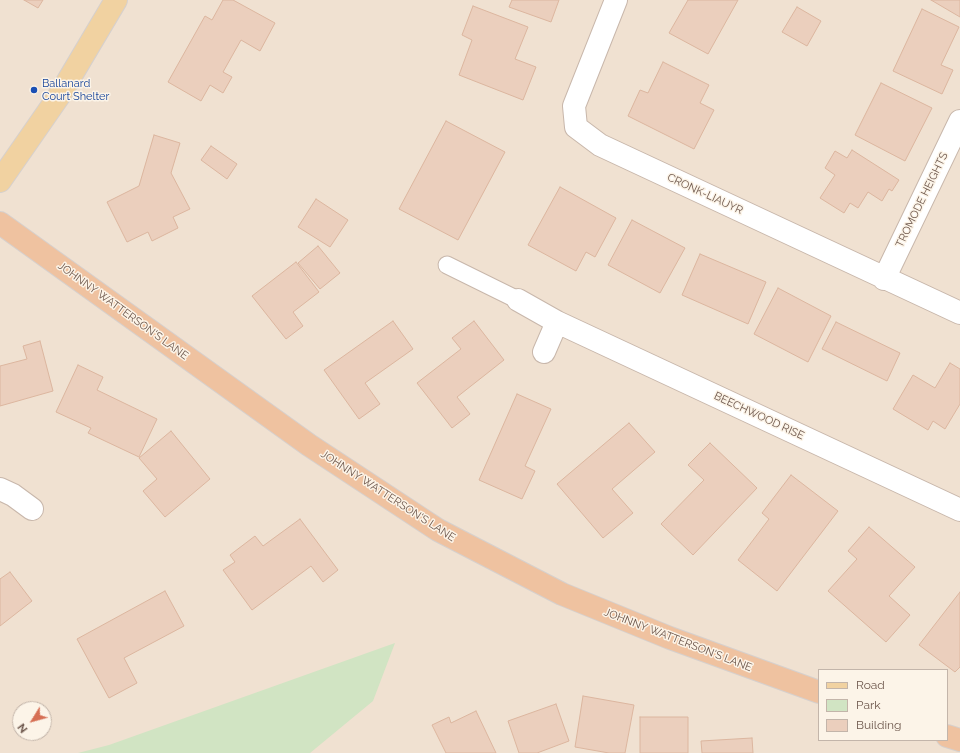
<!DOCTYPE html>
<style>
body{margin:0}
#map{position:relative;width:960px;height:753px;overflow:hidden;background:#f9f0e2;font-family:Raleway,sans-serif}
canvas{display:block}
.legend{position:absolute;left:818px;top:669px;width:130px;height:72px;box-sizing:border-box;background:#fcf4e8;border:1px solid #c3b5aa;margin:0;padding:5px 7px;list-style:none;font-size:12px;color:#6d574c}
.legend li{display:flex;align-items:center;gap:8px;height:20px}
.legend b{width:20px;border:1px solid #c3b5aa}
.north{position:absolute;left:12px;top:701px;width:40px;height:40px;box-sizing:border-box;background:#fcf4e8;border:1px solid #c3b5aa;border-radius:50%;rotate:233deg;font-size:11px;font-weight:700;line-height:16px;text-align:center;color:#6d574c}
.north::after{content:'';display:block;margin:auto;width:14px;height:18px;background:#d66f54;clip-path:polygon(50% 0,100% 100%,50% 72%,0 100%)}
</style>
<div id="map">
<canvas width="960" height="753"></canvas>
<ul class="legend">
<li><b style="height:5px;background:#f1d2a1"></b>Road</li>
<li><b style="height:11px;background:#d1e4c3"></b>Park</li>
<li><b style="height:11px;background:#ebcfbd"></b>Building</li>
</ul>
<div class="north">N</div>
</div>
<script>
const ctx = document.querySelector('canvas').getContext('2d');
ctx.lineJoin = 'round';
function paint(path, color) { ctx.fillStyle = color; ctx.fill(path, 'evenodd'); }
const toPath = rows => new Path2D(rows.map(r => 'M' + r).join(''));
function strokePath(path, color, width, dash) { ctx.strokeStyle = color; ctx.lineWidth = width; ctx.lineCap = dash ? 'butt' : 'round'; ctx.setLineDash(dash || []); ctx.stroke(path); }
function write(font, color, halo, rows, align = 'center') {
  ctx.font = font + ' Raleway,sans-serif'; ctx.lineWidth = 3; ctx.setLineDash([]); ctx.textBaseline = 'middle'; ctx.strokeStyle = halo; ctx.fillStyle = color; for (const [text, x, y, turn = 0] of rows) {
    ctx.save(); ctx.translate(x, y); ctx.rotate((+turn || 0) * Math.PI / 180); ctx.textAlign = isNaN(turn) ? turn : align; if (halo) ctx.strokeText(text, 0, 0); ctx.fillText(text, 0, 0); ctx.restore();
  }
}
paint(toPath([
 [0,0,960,0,960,753,0,753],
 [819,670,947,670,947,740,819,740],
 [20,709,44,709,44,733,20,733]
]), '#f0e1d1');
paint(toPath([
 [395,643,373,701,310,753,78,753,109,745]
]), '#d1e4c3');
const building = toPath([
 [24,0,43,0,38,8,24,0],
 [223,0,233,0,275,23,260,51,241,40,223,72,232,77,223,93,210,85,201,101,168,82,205,16,212,20,223,0],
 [512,0,559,0,551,22,509,7,512,0],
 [688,0,738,0,708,54,669,33,688,0],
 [931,0,960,0,960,17,931,0],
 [473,6,528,27,515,59,536,67,523,100,459,75,472,40,462,35,473,6],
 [797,7,821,21,807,46,782,32,797,7],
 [922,9,959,27,941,65,953,70,942,94,893,71,922,9],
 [663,62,709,85,700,103,714,110,694,149,628,116,640,90,648,93,663,62],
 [881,83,932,108,905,161,855,135,881,83],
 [446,121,505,152,458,240,399,209,446,121],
 [154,135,180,143,171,173,190,209,173,217,178,228,152,241,148,232,127,242,107,202,139,186,154,135],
 [211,146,237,164,227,179,201,160,211,146],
 [852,150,899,180,892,191,889,189,882,201,868,192,858,208,850,203,844,213,820,198,835,175,825,168,835,151,847,158,852,150],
 [560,187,616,218,595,257,586,252,576,271,528,245,560,187],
 [316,199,348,220,330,247,298,227,316,199],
 [632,220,685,248,660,293,608,265,632,220],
 [318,246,340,273,320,289,298,263,318,246],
 [700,254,766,282,748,324,682,295,700,254],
 [296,262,319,292,293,312,303,326,286,339,252,296,296,262],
 [778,288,831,316,808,362,754,334,778,288],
 [393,321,413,349,365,383,380,404,359,419,324,370,393,321],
 [474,321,504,360,457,397,470,414,452,428,417,383,461,349,452,338,474,321],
 [836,322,900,353,887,381,822,349,836,322],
 [40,341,53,391,0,406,0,366,27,359,23,346,40,341],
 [950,363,960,369,960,404,945,429,933,421,928,430,893,409,913,375,935,388,950,363],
 [78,365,103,377,97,390,157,419,139,457,88,433,91,428,56,412,78,365],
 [517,394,551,409,525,466,535,471,522,499,479,480,517,394],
 [629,423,655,452,612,489,633,513,603,538,557,484,629,423],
 [171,431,210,479,165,517,143,491,157,479,139,458,171,431],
 [710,443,757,488,693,555,661,524,704,480,688,465,710,443],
 [791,475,838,511,777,591,738,560,769,519,762,513,791,475],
 [300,519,338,570,323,582,311,566,252,610,223,570,235,562,230,555,255,536,263,546,300,519],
 [869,527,915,567,889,596,910,615,886,642,828,591,857,559,848,551,869,527],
 [10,572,32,601,0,626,0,579,10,572],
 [165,591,184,626,124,658,137,683,109,698,77,639,165,591],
 [960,592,960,667,955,672,919,645,960,592],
 [583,696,634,705,625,753,609,753,575,747,583,696],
 [556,704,569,741,537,753,519,753,508,721,556,704],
 [476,711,496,753,446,753,432,725,449,717,451,723,476,711],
 [640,717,688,717,688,753,640,753,640,717],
 [752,738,753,753,702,753,701,741,752,738]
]);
paint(building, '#ebcfbd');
strokePath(building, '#dcb69f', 1);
const service = toPath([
 [447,265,518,300]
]);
const minor = toPath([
 [616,0,574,106,576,127,600,145,960,313],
 [884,279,960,121],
 [518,300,557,322,960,510],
 [544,352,557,322],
 [0,489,13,495,32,509]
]);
const primary = toPath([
 [0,181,59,96,116,0]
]);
const trunk = toPath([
 [0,223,309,445,438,530,562,594,670,638,819,692],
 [947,736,960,740]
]);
strokePath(service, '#c8b7ab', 19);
strokePath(minor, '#c8b7ab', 24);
strokePath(primary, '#d6d0cd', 24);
strokePath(trunk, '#d6d0cd', 24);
strokePath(service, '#fff', 17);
strokePath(minor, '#fff', 22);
strokePath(primary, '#f1d2a1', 22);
strokePath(trunk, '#efc2a0', 22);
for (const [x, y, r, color] of [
 [34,90,4,"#1a4fb4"]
]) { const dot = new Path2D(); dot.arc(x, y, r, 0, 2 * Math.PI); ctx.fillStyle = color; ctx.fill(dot); strokePath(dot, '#fcf4e8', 1.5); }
write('11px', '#164399', '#fcf4e8', [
 ["Ballanard",42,84],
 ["Court Shelter",42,97]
], 'left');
write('11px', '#6d574c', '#fcf4e8', [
 ["CRONK-LIAUYR",705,194,25],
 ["TROMODE HEIGHTS",922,200,-64],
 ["JOHNNY WATTERSON'S LANE",123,311,36],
 ["BEECHWOOD RISE",759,416,25],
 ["JOHNNY WATTERSON'S LANE",388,496,33],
 ["JOHNNY WATTERSON'S LANE",678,640,21]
]);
</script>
